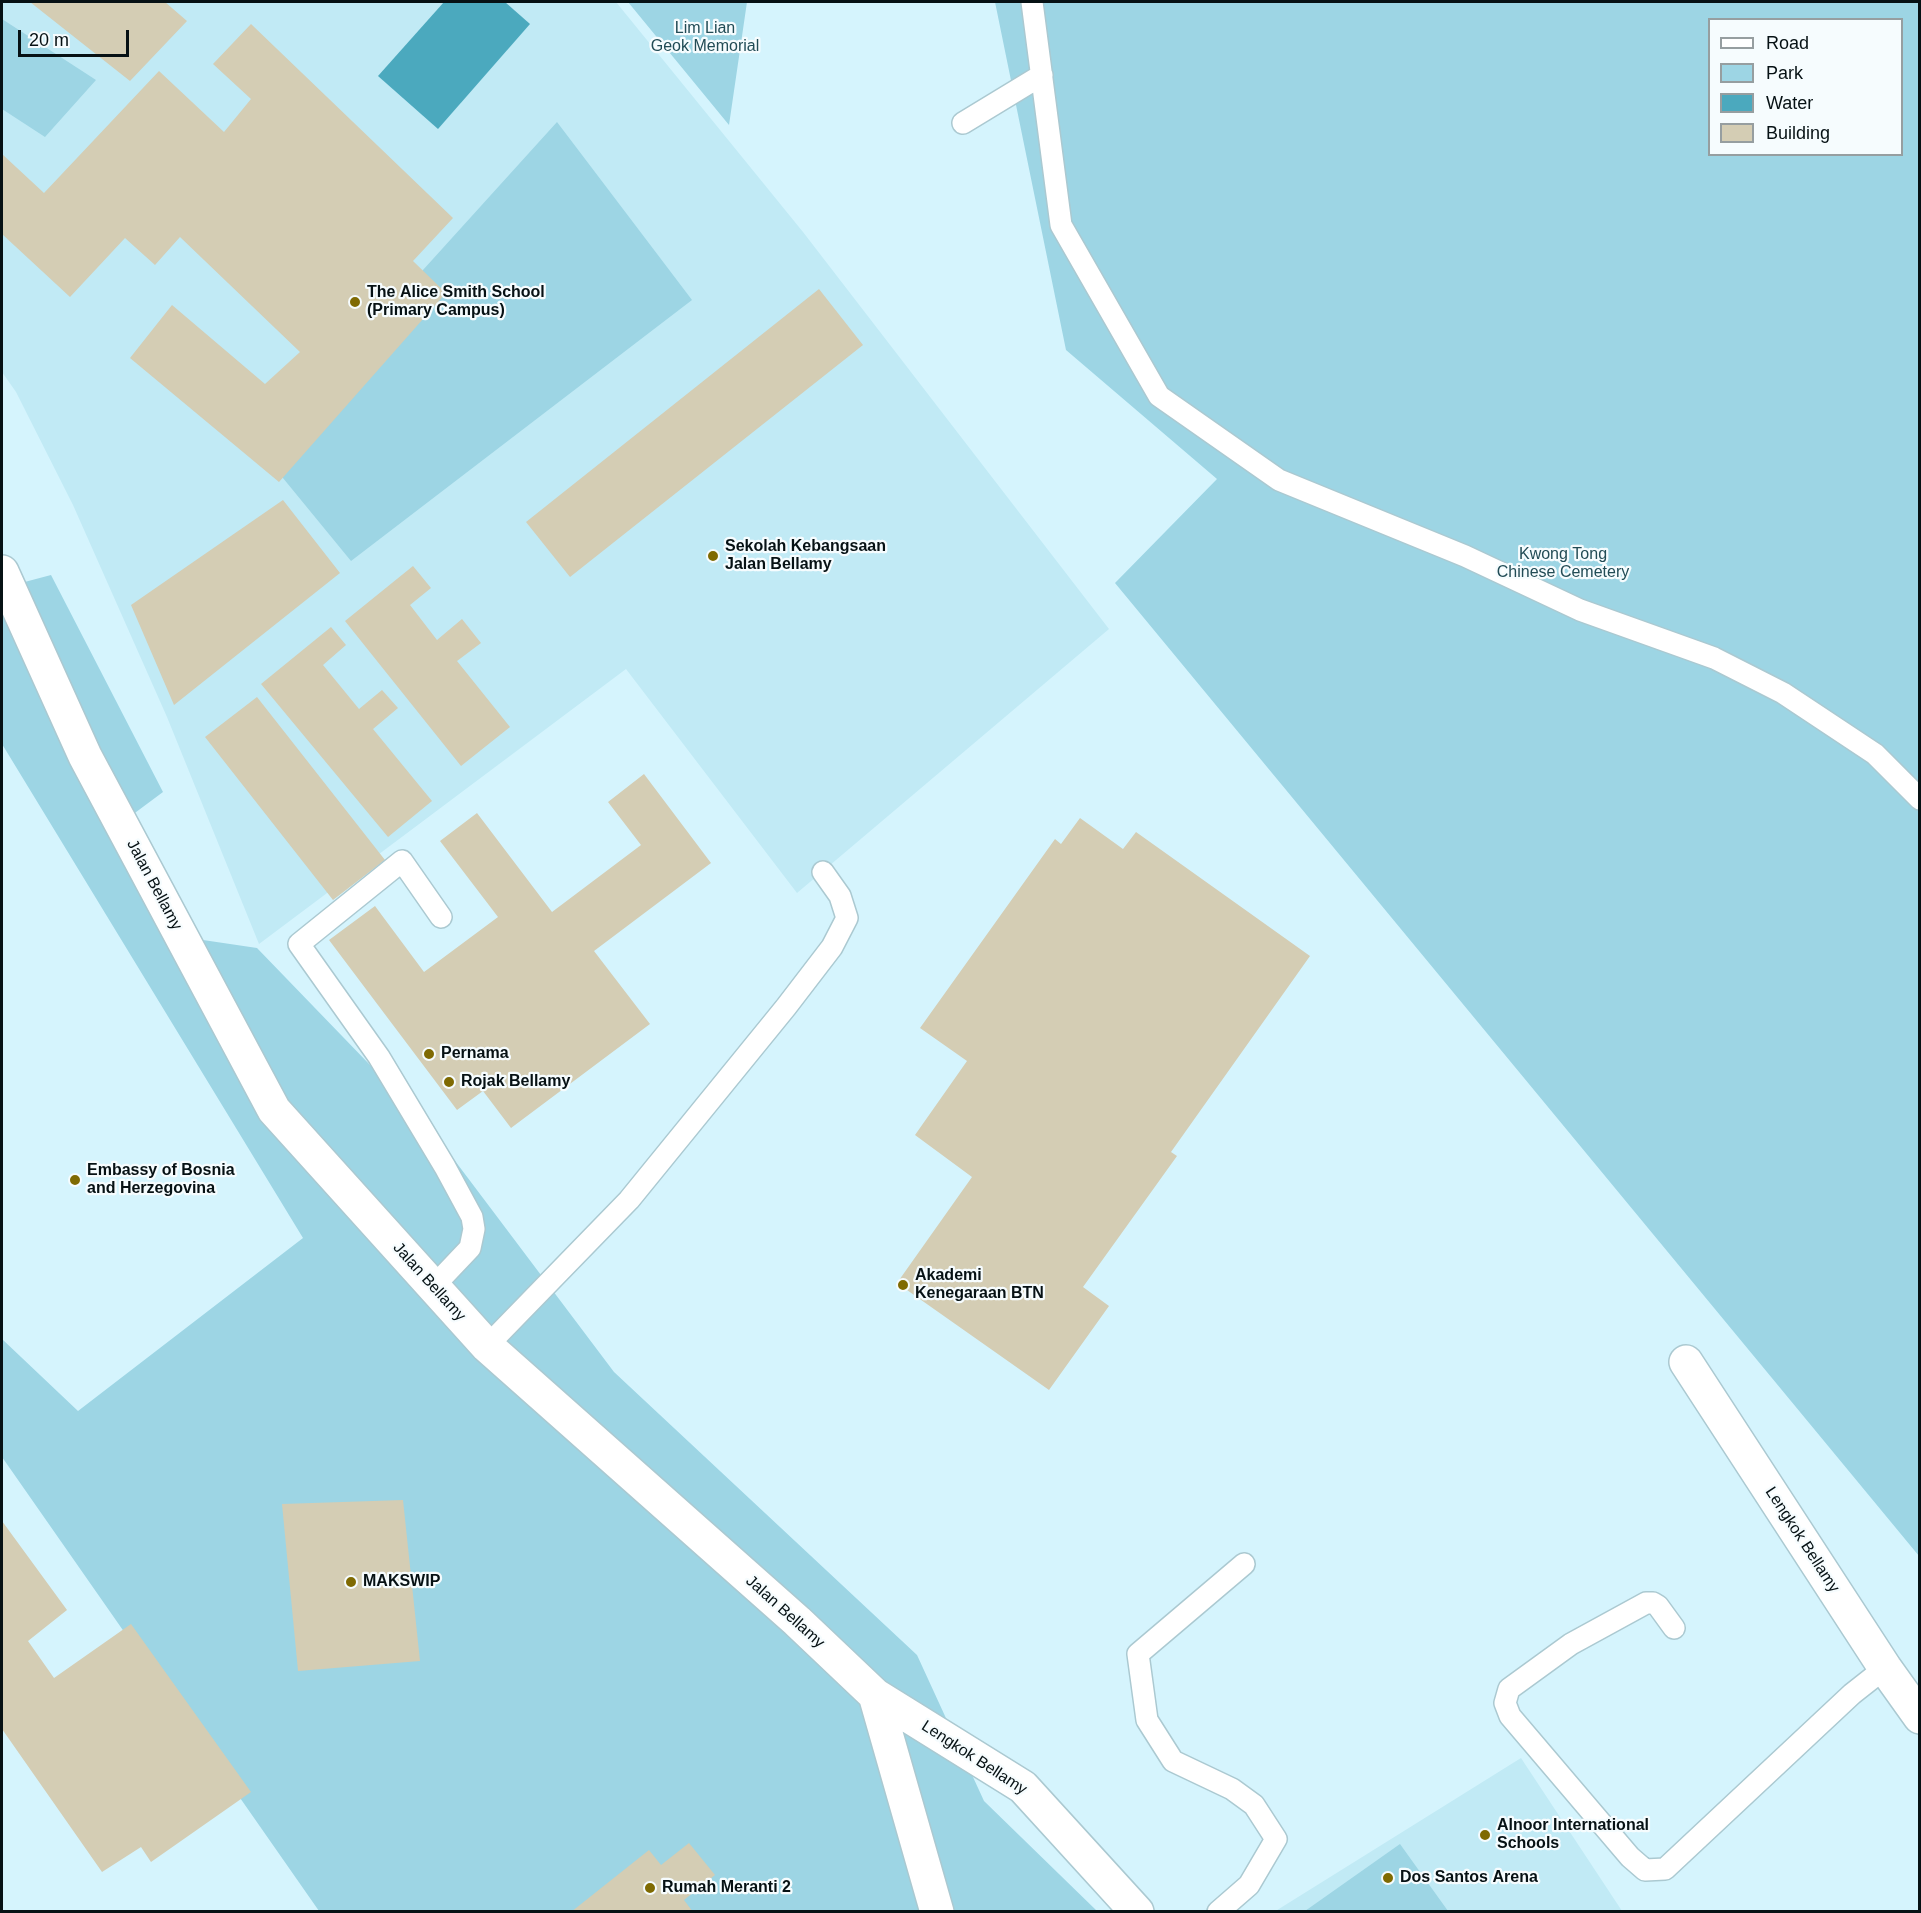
<!DOCTYPE html>
<style>
body{margin:0}
#map{position:relative;width:1921px;height:1913px;overflow:hidden;background:#d5f4fd;font-family:Helvetica,sans-serif}
canvas{display:block}
.frame{position:absolute;inset:0;border:3px solid #061114;pointer-events:none}
.legend{position:absolute;left:1708px;top:18px;width:195px;height:138px;box-sizing:border-box;background:#f6fcfe;border:2px solid #969ea0;margin:0;padding:8px 10px;list-style:none;font-size:18px;color:#061114}
.legend li{display:flex;align-items:center;gap:12px;height:30px}
.legend b{width:30px;border:2px solid #969ea0}
.scale{position:absolute;left:18px;top:30px;width:111px;height:27px;box-sizing:border-box;border:3px solid #061114;border-top:0;padding-left:8px;font-size:18px;line-height:21px;white-space:nowrap;color:#061114;-webkit-text-stroke:4px #f6fcfe;paint-order:stroke}
</style>
<div id="map">
<canvas width="1921" height="1913"></canvas>
<div class="frame"></div>
<ul class="legend">
<li><b style="height:8px;background:#fff"></b>Road</li>
<li><b style="height:16px;background:#9dd5e4"></b>Park</li>
<li><b style="height:16px;background:#4ba9be"></b>Water</li>
<li><b style="height:16px;background:#d4cdb4"></b>Building</li>
</ul>
<div class="scale">20 m</div>
</div>
<script>
const ctx = document.querySelector('canvas').getContext('2d');
ctx.lineJoin = 'round';
function paint(path, color) { ctx.fillStyle = color; ctx.fill(path, 'evenodd'); }
const toPath = rows => new Path2D(rows.map(r => 'M' + r).join(''));
function strokePath(path, color, width, dash) { ctx.strokeStyle = color; ctx.lineWidth = width; ctx.lineCap = dash ? 'butt' : 'round'; ctx.setLineDash(dash || []); ctx.stroke(path); }
function write(font, color, halo, rows, align = 'center') {
  ctx.font = font + ' Helvetica,sans-serif'; ctx.lineWidth = 4.5; ctx.setLineDash([]); ctx.textBaseline = 'middle'; ctx.strokeStyle = halo; ctx.fillStyle = color; for (const [text, x, y, turn = 0] of rows) {
    ctx.save(); ctx.translate(x, y); ctx.rotate((+turn || 0) * Math.PI / 180); ctx.textAlign = isNaN(turn) ? turn : align; if (halo) ctx.strokeText(text, 0, 0); ctx.fillText(text, 0, 0); ctx.restore();
  }
}
paint(toPath([
 [2,2,616,2,803,232,1109,629,797,893,626,669,259,944,167,717,73,505,16,392,2,372],
 [1521,1758,1622,1911,1274,1912]
]), '#c1eaf5');
paint(toPath([
 [628,2,747,2,729,125],
 [995,2,1919,2,1919,1556,1115,583,1217,479,1066,350],
 [1710,20,1902,20,1902,154,1710,154],
 [2,19,96,80,45,137,2,109],
 [557,122,692,300,351,561,260,450],
 [51,575,163,792,120,824,176,936,257,948,428,1125,614,1372,917,1655,984,1801,1097,1911,319,1911,2,1457,2,1339,78,1411,303,1238,2,744,2,588],
 [1400,1844,1448,1911,1305,1911]
]), '#9dd5e4');
paint(toPath([
 [444,2,505,2,530,24,438,129,378,76]
]), '#4ba9be');
paint(toPath([
 [30,2,165,2,187,21,130,81],
 [251,24,453,218,413,261,446,293,279,482,130,358,172,305,265,384,300,352,180,237,155,265,125,238,70,297,2,234,2,154,44,193,159,71,224,132,251,99,213,64],
 [819,289,863,345,570,577,526,522],
 [283,500,340,573,174,705,131,605],
 [413,566,431,588,410,605,437,640,462,619,481,643,457,661,510,727,461,766,345,621],
 [331,627,346,645,323,665,359,709,382,690,398,708,373,729,432,801,388,837,261,684],
 [257,697,385,860,333,900,205,737],
 [644,774,711,863,594,951,650,1024,511,1128,483,1091,457,1110,329,940,375,906,424,972,498,917,440,841,477,813,552,912,641,845,608,802],
 [1080,818,1123,849,1136,832,1310,956,1171,1152,1177,1156,1083,1287,1109,1306,1049,1390,897,1283,972,1177,915,1135,967,1061,920,1028,1055,839,1061,844],
 [403,1500,420,1661,298,1671,282,1504],
 [2,1521,67,1610,28,1641,54,1678,131,1624,251,1792,151,1862,141,1847,102,1872,2,1729],
 [689,1843,715,1875,684,1900,693,1912,571,1912,649,1850,661,1865]
]), '#d4cdb4');
const lane = toPath([
 [1032,2,1061,225,1159,396,1279,480,1465,556,1580,610,1714,658,1783,693,1875,754,1920,799],
 [963,123,1042,75],
 [433,1287,470,1248,474,1229,472,1217,445,1167,379,1057,299,944,402,861,441,917],
 [487,1346,629,1200,786,1007,832,947,847,918,840,896,823,872],
 [1674,1628,1658,1606,1653,1603,1646,1603,1571,1644,1509,1689,1505,1703,1510,1716,1630,1857,1645,1870,1665,1869,1852,1694,1885,1668],
 [1218,1912,1249,1885,1276,1839,1254,1805,1232,1789,1173,1761,1147,1720,1138,1654,1244,1564]
]);
const street = toPath([
 [2,572,85,756,274,1110,487,1346,797,1621,875,1695,937,1912],
 [1686,1362,1885,1668,1920,1717],
 [875,1695,1023,1787,1137,1912]
]);
strokePath(lane, '#abc9d1', 24);
strokePath(street, '#abc9d1', 36);
strokePath(lane, '#fff', 21);
strokePath(street, '#fff', 33);
for (const [x, y, r, color] of [
 [355,302,6,"#7f6a02"],
 [713,556,6,"#7f6a02"],
 [429,1054,6,"#7f6a02"],
 [449,1082,6,"#7f6a02"],
 [75,1180,6,"#7f6a02"],
 [903,1285,6,"#7f6a02"],
 [351,1582,6,"#7f6a02"],
 [1485,1835,6,"#7f6a02"],
 [1388,1878,6,"#7f6a02"],
 [650,1888,6,"#7f6a02"]
]) { const dot = new Path2D(); dot.arc(x, y, r, 0, 2 * Math.PI); ctx.fillStyle = color; ctx.fill(dot); strokePath(dot, '#f6fcfe', 2); }
write('16px', '#224c56', '#f6fcfe', [
 ["Lim Lian",705,29],
 ["Geok Memorial",705,47],
 ["Kwong Tong",1563,555],
 ["Chinese Cemetery",1563,573]
]);
write('bold 16px', '#061114', '#f6fcfe', [
 ["The Alice Smith School",367,293],
 ["(Primary Campus)",367,311],
 ["Sekolah Kebangsaan",725,547],
 ["Jalan Bellamy",725,565],
 ["Pernama",441,1054],
 ["Rojak Bellamy",461,1082],
 ["Embassy of Bosnia",87,1171],
 ["and Herzegovina",87,1189],
 ["Akademi",915,1276],
 ["Kenegaraan BTN",915,1294],
 ["MAKSWIP",363,1582],
 ["Alnoor International",1497,1826],
 ["Schools",1497,1844],
 ["Dos Santos Arena",1400,1878],
 ["Rumah Meranti 2",662,1888]
], 'left');
write('16px', '#061114', '#f6fcfe', [
 ["Jalan Bellamy",154,885,62],
 ["Jalan Bellamy",429,1282,48],
 ["Lengkok Bellamy",1802,1540,57],
 ["Jalan Bellamy",785,1612,42],
 ["Lengkok Bellamy",974,1758,33]
]);
</script>
